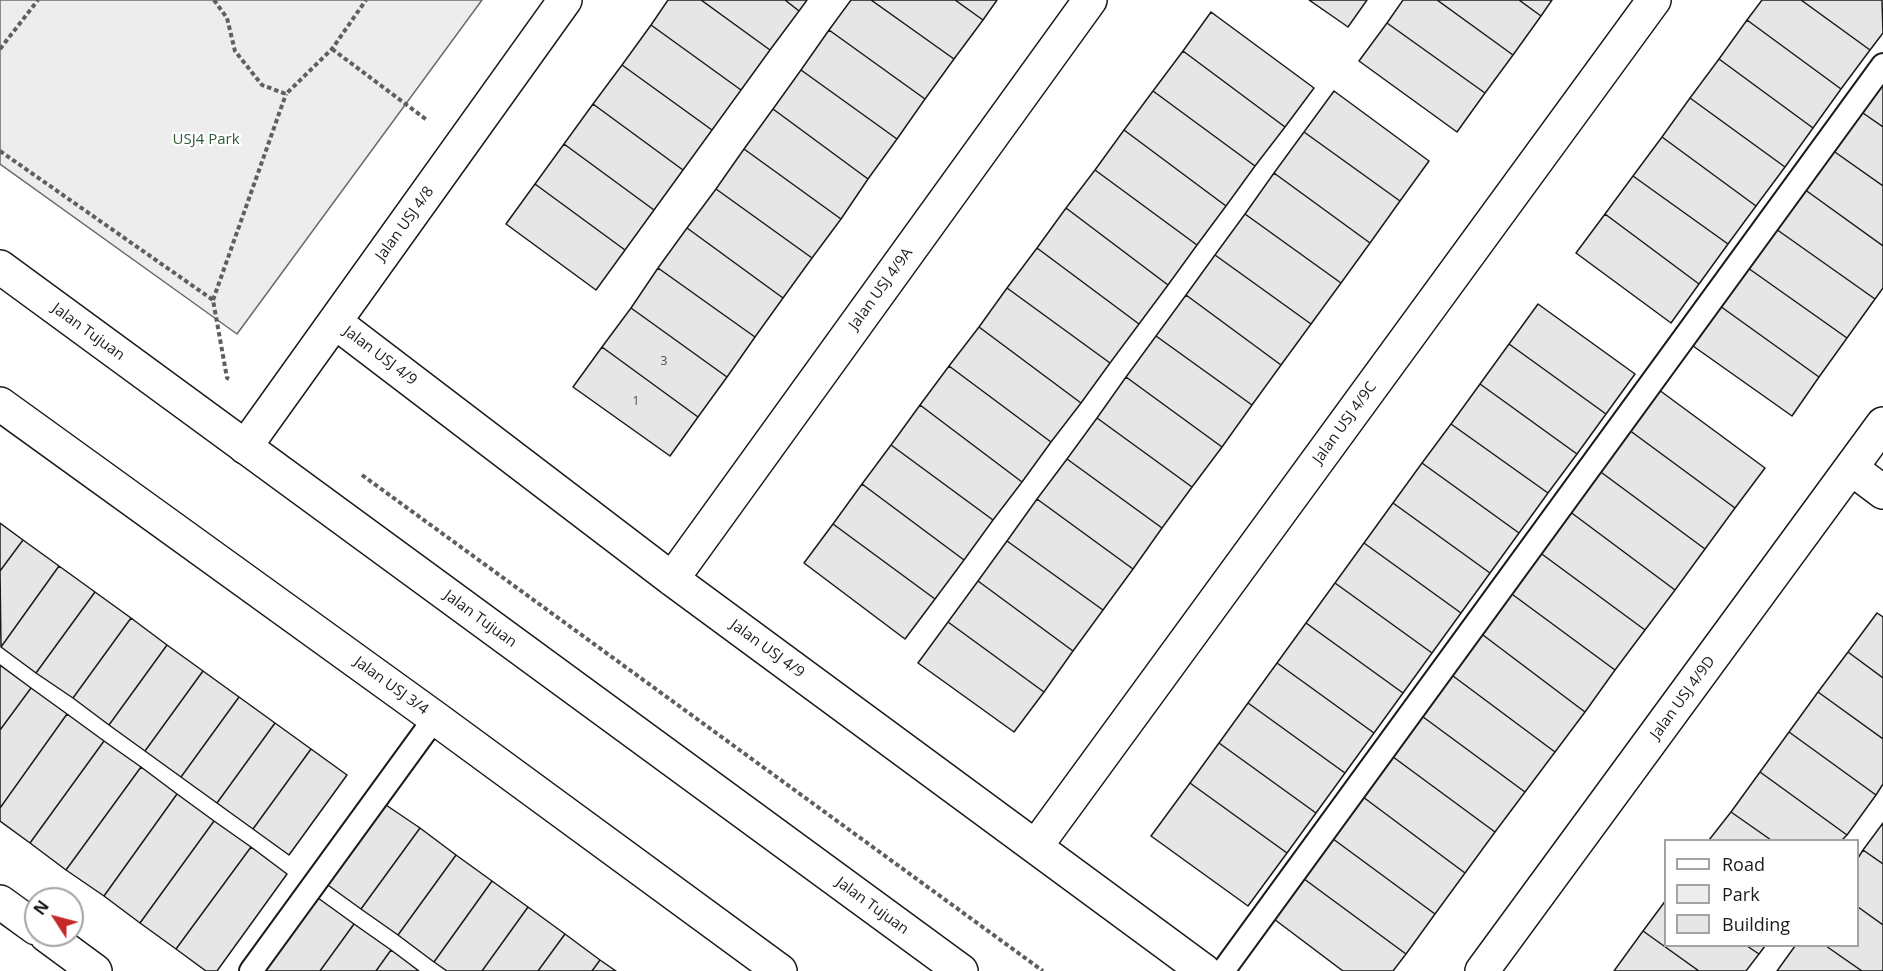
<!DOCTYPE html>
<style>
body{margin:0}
#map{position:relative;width:1883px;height:971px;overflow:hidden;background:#fff;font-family:"Open Sans",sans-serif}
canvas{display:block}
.legend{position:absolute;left:1664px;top:839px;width:195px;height:108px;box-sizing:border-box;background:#fff;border:2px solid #a3a3a3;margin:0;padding:8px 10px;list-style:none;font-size:18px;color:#1a1a1a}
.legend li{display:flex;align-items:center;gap:12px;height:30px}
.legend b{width:30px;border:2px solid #a3a3a3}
.north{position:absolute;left:24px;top:887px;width:60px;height:60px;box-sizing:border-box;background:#fff;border:2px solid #a3a3a3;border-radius:50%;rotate:306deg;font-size:16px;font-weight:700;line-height:24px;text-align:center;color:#1a1a1a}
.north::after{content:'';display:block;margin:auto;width:21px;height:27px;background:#c62828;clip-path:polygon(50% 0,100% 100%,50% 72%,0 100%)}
</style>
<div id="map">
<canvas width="1883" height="971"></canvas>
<ul class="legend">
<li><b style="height:8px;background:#fff"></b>Road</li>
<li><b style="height:16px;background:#ededed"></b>Park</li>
<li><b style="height:16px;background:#e6e6e6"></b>Building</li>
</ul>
<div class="north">N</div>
</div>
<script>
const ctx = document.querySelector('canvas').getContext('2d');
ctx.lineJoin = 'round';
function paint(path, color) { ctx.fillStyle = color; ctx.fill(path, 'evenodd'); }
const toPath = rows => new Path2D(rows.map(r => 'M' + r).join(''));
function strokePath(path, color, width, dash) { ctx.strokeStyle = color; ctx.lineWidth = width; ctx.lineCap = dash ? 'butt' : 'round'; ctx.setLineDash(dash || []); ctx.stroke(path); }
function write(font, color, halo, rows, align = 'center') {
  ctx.font = font + ' "Open Sans",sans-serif'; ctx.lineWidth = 4.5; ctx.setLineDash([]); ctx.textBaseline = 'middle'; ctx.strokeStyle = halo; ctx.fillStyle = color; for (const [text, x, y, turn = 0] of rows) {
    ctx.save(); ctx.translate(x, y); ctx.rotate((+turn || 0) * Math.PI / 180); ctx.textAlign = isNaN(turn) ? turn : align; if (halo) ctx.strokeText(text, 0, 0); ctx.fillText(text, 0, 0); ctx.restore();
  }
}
const green = toPath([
 [0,0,482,0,237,334,0,164,0,0]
]);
paint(green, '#ededed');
strokePath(green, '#6a6a6a', 1.5);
const building = toPath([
 [668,0,701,0,770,50,741,90,651,25,668,0],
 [701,0,785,0,799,11,770,50,701,0],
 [785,0,807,0,799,11,785,0],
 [851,0,871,0,954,59,925,99,829,30,851,0],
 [871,0,955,0,983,20,954,59,871,0],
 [955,0,997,0,983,20,955,0],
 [1309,0,1367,0,1348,27,1309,0],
 [1403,0,1437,0,1513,55,1485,93,1387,23,1403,0],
 [1437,0,1519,0,1541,16,1513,55,1437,0],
 [1519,0,1552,0,1541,16,1519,0],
 [1762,0,1801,0,1870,50,1841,89,1747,20,1762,0],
 [1801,0,1882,0,1883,33,1870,50,1801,0],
 [1211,12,1314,88,1285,127,1183,51,1211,12],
 [1747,20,1841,89,1813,128,1719,59,1747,20],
 [1387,23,1485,93,1457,132,1359,61,1387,23],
 [651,25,741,90,712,130,622,65,651,25],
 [829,30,925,99,897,139,801,70,829,30],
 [1183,51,1285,127,1255,166,1153,91,1183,51],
 [1719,59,1813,128,1785,167,1690,98,1719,59],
 [622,65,712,130,683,170,593,104,622,65],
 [801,70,897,139,868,179,773,109,801,70],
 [1883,79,1883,127,1860,111,1883,79],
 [1153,91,1255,166,1226,206,1124,130,1153,91],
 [1334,91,1429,161,1400,201,1304,132,1334,91],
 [1690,98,1785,167,1756,206,1662,137,1690,98],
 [593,104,683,170,654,210,564,144,593,104],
 [773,109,868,179,841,219,744,149,773,109],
 [1860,111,1883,127,1883,186,1832,150,1860,111],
 [1124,130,1226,206,1197,245,1095,170,1124,130],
 [1304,132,1400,201,1370,243,1274,173,1304,132],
 [1662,137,1756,206,1728,244,1633,176,1662,137],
 [564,144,654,210,625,250,535,184,564,144],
 [744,149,841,219,812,258,716,189,744,149],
 [1832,150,1883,186,1883,246,1804,189,1832,150],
 [1095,170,1197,245,1168,285,1066,208,1095,170],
 [1274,173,1370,243,1341,283,1245,214,1274,173],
 [1633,176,1728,244,1699,284,1605,214,1633,176],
 [535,184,625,250,596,290,506,224,535,184],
 [716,189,812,258,783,298,687,228,716,189],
 [1804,189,1883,246,1883,288,1875,299,1776,229,1804,189],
 [1066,208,1168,285,1139,324,1037,248,1066,208],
 [1245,214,1341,283,1311,324,1215,255,1245,214],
 [1605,214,1699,284,1671,323,1576,253,1605,214],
 [687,228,783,298,755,337,658,268,687,228],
 [1776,229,1875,299,1847,338,1748,268,1776,229],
 [1037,248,1139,324,1110,363,1007,288,1037,248],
 [1215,255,1311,324,1281,365,1186,295,1215,255],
 [658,268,755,337,727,377,631,308,658,268],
 [1748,268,1847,338,1819,377,1720,306,1748,268],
 [1007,288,1110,363,1081,403,979,327,1007,288],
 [1186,295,1281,365,1252,405,1156,336,1186,295],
 [1538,304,1635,374,1606,414,1509,344,1538,304],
 [1720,306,1819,377,1792,416,1693,346,1720,306],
 [631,308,727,377,698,417,602,347,631,308],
 [979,327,1081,403,1051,442,949,366,979,327],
 [1156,336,1252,405,1222,447,1126,377,1156,336],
 [1509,344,1606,414,1577,454,1480,384,1509,344],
 [602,347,698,417,670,456,573,387,602,347],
 [949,366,1051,442,1022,482,920,405,949,366],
 [1126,377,1222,447,1192,487,1097,418,1126,377],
 [1480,384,1577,454,1548,493,1451,424,1480,384],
 [1655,387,1765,468,1735,508,1625,427,1655,387],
 [920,405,1022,482,993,520,891,445,920,405],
 [1097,418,1192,487,1162,528,1067,459,1097,418],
 [1451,424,1548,493,1519,533,1422,463,1451,424],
 [1625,427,1735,508,1705,549,1594,467,1625,427],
 [891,445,993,520,964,560,862,484,891,445],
 [1067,459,1162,528,1133,569,1037,499,1067,459],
 [1422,463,1519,533,1490,573,1393,503,1422,463],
 [1594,467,1705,549,1675,590,1565,508,1594,467],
 [862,484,964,560,935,599,833,524,862,484],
 [1037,499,1133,569,1103,610,1007,541,1037,499],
 [1393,503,1490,573,1461,613,1364,543,1393,503],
 [1565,508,1675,590,1645,630,1535,549,1565,508],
 [0,523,23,540,0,571,0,523],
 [833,524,935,599,905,639,804,563,833,524],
 [23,540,59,566,1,647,0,571,23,540],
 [1007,541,1103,610,1073,651,978,581,1007,541],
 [1364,543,1461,613,1432,653,1335,583,1364,543],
 [1535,549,1645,630,1615,670,1505,589,1535,549],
 [59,566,95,592,36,673,1,647,59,566],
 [978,581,1073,651,1044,692,948,622,978,581],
 [1335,583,1432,653,1403,693,1306,623,1335,583],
 [1505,589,1615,670,1585,712,1475,629,1505,589],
 [95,592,131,618,73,698,36,673,95,592],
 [1877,613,1883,617,1883,678,1848,652,1877,613],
 [131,618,167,645,109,725,73,698,131,618],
 [948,622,1044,692,1014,732,918,663,948,622],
 [1306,623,1403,693,1374,733,1277,663,1306,623],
 [1475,629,1585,712,1555,752,1445,670,1475,629],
 [167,645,203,671,145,751,109,725,167,645],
 [1848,652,1883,678,1883,739,1818,692,1848,652],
 [1277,663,1374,733,1345,773,1248,703,1277,663],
 [0,665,31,688,0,730,0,665],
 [1445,670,1555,752,1525,792,1415,711,1445,670],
 [203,671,239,697,181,777,145,751,203,671],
 [31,688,67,714,0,808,0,730,31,688],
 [1818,692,1883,739,1883,784,1876,795,1789,732,1818,692],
 [239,697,275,723,217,803,181,777,239,697],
 [1248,703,1345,773,1316,813,1219,743,1248,703],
 [1415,711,1525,792,1495,832,1385,751,1415,711],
 [67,714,104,741,30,843,0,821,0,808,67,714],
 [275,723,311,749,253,829,217,803,275,723],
 [1789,732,1876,795,1847,835,1760,772,1789,732],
 [104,741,141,767,66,870,30,843,104,741],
 [1219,743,1316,813,1287,853,1190,783,1219,743],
 [311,749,347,775,289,855,253,829,311,749],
 [1385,751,1495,832,1465,873,1355,791,1385,751],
 [141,767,177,794,104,896,66,870,141,767],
 [1760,772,1847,835,1842,840,1771,840,1731,812,1760,772],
 [1190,783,1287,853,1248,906,1151,836,1190,783],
 [1355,791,1465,873,1435,914,1325,833,1355,791],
 [177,794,214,821,140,923,104,896,177,794],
 [383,803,420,828,361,909,325,883,383,803],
 [1731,812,1771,840,1709,840,1731,812],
 [214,821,251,847,176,949,140,923,214,821],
 [1883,823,1883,864,1863,850,1883,823],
 [420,828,456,855,398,935,361,909,420,828],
 [1325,833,1435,914,1406,954,1296,873,1325,833],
 [251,847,287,874,217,971,206,971,176,949,251,847],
 [1863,850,1883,864,1883,925,1858,907,1858,858,1863,850],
 [456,855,492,881,434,962,398,935,456,855],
 [1296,873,1406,954,1393,971,1343,971,1266,913,1296,873],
 [492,881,528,907,482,971,447,971,434,962,492,881],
 [318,898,354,924,320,971,265,971,318,898],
 [1666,900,1666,946,1747,946,1759,954,1746,971,1699,971,1643,931,1666,900],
 [528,907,565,934,538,971,482,971,528,907],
 [1858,907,1883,925,1883,971,1862,971,1826,946,1858,946,1858,907],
 [354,924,391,950,376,971,320,971,354,924],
 [1643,931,1699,971,1614,971,1643,931],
 [565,934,600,960,592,971,538,971,565,934],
 [1747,946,1765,946,1759,954,1747,946],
 [1795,946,1826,946,1862,971,1777,971,1795,946],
 [391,950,419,971,376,971,391,950],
 [600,960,616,971,592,971,600,960]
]);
paint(building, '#e6e6e6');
strokePath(building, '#1a1a1a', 1.5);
const service = toPath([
 [251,971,435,718],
 [1223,971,1883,65]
]);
const minor = toPath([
 [335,322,672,579,1204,971],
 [0,404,435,718,780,971],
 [245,447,565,0],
 [1851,468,1883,492],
 [672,579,1090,0],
 [1036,846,1654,0],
 [0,902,36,928],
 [46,935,95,971],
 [1482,971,1883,424]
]);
const tertiary = toPath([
 [0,267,961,971]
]);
strokePath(service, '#1a1a1a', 26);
strokePath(minor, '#1a1a1a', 36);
strokePath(tertiary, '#1a1a1a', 36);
strokePath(toPath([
 [214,0,227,18,235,51,262,85,286,94,332,49,366,0],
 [0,49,38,0],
 [332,49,427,120],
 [0,151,213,300,227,378,229,379],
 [213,300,286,94],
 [362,475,1043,971]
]), '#5f5f5f', 4, [4.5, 3]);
strokePath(service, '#fff', 22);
strokePath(minor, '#fff', 33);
strokePath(tertiary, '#fff', 33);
write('12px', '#4d4d4d', null, [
 ["3",664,362],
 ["1",636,402]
]);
write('15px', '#2b5a34', '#fff', [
 ["USJ4 Park",206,140]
]);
write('15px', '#1a1a1a', '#fff', [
 ["Jalan USJ 4/8",405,224,-54],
 ["Jalan USJ 4/9A",881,289,-54],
 ["Jalan Tujuan",88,332,36],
 ["Jalan USJ 4/9",380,356,37],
 ["Jalan USJ 4/9C",1345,423,-54],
 ["Jalan Tujuan",480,619,36],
 ["Jalan USJ 4/9",767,649,36],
 ["Jalan USJ 3/4",391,686,36],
 ["Jalan USJ 4/9D",1683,698,-54],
 ["Jalan Tujuan",872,906,36]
]);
</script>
